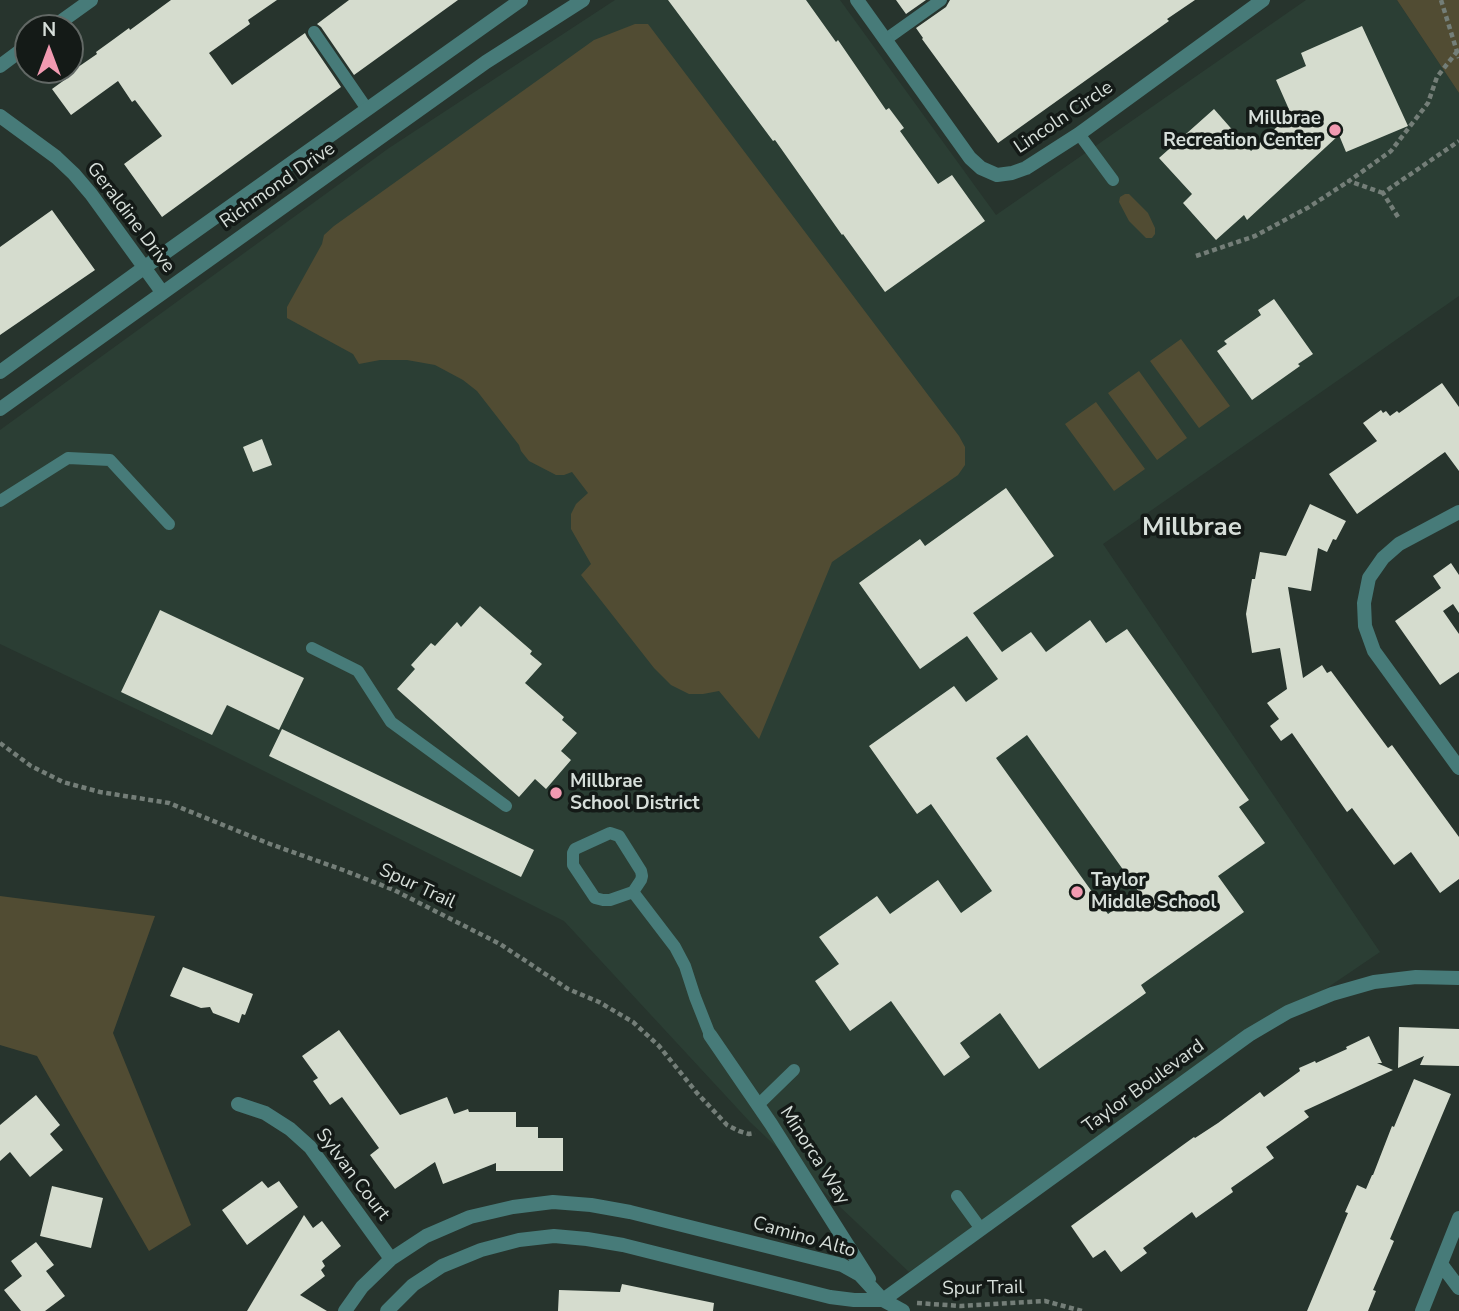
<!DOCTYPE html>
<style>
body{margin:0}
#map{position:relative;width:1459px;height:1311px;overflow:hidden;background:#27342d;font-family:"Nunito Sans",sans-serif}
canvas{display:block}
.north{position:absolute;left:14px;top:14px;width:70px;height:70px;box-sizing:border-box;background:#141a17;border:2px solid #626865;border-radius:50%;rotate:0deg;font-size:19px;font-weight:700;line-height:28px;text-align:center;color:#d6ded9}
.north::after{content:'';display:block;margin:auto;width:24px;height:32px;background:#f19ab1;clip-path:polygon(50% 0,100% 100%,50% 72%,0 100%)}
</style>
<div id="map">
<canvas width="1459" height="1311"></canvas>
<div class="north">N</div>
</div>
<script>
const ctx = document.querySelector('canvas').getContext('2d');
ctx.lineJoin = 'round';
function paint(path, color) { ctx.fillStyle = color; ctx.fill(path, 'evenodd'); }
const toPath = rows => new Path2D(rows.map(r => 'M' + r).join(''));
function strokePath(path, color, width, dash) { ctx.strokeStyle = color; ctx.lineWidth = width; ctx.lineCap = dash ? 'butt' : 'round'; ctx.setLineDash(dash || []); ctx.stroke(path); }
function write(font, color, halo, rows, align = 'center') {
  ctx.font = font + ' "Nunito Sans",sans-serif'; ctx.lineWidth = 7; ctx.setLineDash([]); ctx.textBaseline = 'middle'; ctx.strokeStyle = halo; ctx.fillStyle = color; for (const [text, x, y, turn = 0] of rows) {
    ctx.save(); ctx.translate(x, y); ctx.rotate((+turn || 0) * Math.PI / 180); ctx.textAlign = isNaN(turn) ? turn : align; if (halo) ctx.strokeText(text, 0, 0); ctx.fillText(text, 0, 0); ctx.restore();
  }
}
paint(toPath([
 [615,0,840,0,996,215,1306,0,1397,0,1459,93,1459,296,1103,544,1380,952,909,1272,750,1122,564,921,214,746,0,644,0,430,389,148]
]), '#2b3e34');
paint(toPath([
 [1397,0,1459,0,1459,93],
 [635,24,648,24,959,436,965,447,965,465,958,475,832,562,759,739,719,691,703,694,689,694,671,685,654,668,581,575,591,564,571,529,571,514,576,504,588,493,572,472,564,475,556,475,529,461,521,451,519,445,477,391,463,380,435,365,407,360,380,360,359,364,353,354,287,318,287,307,322,244,324,235,334,226,594,40],
 [1125,194,1129,194,1148,213,1155,228,1155,234,1152,238,1146,238,1129,221,1119,202,1120,197],
 [1181,339,1230,406,1199,428,1150,361],
 [1139,371,1187,438,1157,460,1108,393],
 [1096,402,1145,469,1114,491,1065,424],
 [0,896,155,916,113,1033,191,1225,149,1251,37,1056,0,1045]
]), '#514c33');
paint(toPath([
 [171,0,277,0,248,20,250,24,209,53,232,85,305,33,307,37,341,87,162,217,124,164,162,136,135,100,132,102,118,81,71,115,52,89,70,76,68,74,97,54,96,52,114,39,129,28,130,30],
 [349,0,458,0,354,75,321,27,317,24],
 [668,0,806,0,836,42,838,40,886,110,889,108,904,128,900,131,938,184,952,175,985,221,885,292,843,234,842,235,775,140,773,141],
 [896,0,926,0,906,14],
 [950,0,1195,0,1167,19,1169,21,998,143,922,39,923,38,916,28,946,7],
 [1362,26,1408,126,1346,152,1339,135,1247,220,1244,215,1216,240,1183,203,1192,194,1159,158,1214,109,1251,151,1291,114,1276,80,1306,66,1301,53],
 [52,210,95,270,0,335,0,247],
 [1274,299,1313,354,1298,364,1300,366,1252,400,1217,351,1227,344,1224,341,1261,315,1258,310],
 [1442,383,1459,407,1459,471,1445,452,1357,514,1329,474,1377,441,1363,423,1381,410,1383,413,1386,411,1390,416,1397,411,1399,413],
 [262,439,272,465,253,472,243,447],
 [1006,488,1054,556,973,613,1002,652,1031,632,1046,652,1090,620,1106,643,1127,629,1249,800,1239,807,1265,843,1218,876,1244,912,1141,985,1146,993,1039,1069,1000,1013,960,1043,970,1057,944,1076,891,1001,850,1031,815,981,839,964,819,937,877,896,890,914,938,880,961,913,992,891,931,804,917,814,869,746,954,686,966,702,998,679,967,636,920,669,859,583,920,539,925,546],
 [1027,735,1139,892,1108,914,996,758],
 [1310,504,1346,521,1336,540,1333,539,1327,552,1318,548,1311,591,1288,587,1303,678,1322,665,1327,673,1331,671,1388,748,1392,745,1459,837,1459,879,1440,893,1411,852,1394,865,1352,808,1347,812,1292,733,1281,741,1270,726,1279,719,1267,703,1287,689,1280,648,1252,653,1246,614,1252,579,1255,579,1260,552,1286,556],
 [1451,563,1459,575,1459,613,1453,604,1443,611,1459,634,1459,672,1440,685,1395,621,1441,588,1433,576],
 [480,606,532,651,530,654,542,664,525,683,564,717,562,720,577,733,561,751,571,760,546,789,535,779,519,797,397,689,415,669,411,665,431,643,435,646,457,622,461,627],
 [160,610,304,678,279,730,227,705,212,735,121,692],
 [282,729,534,850,521,877,269,756],
 [183,967,253,994,245,1015,242,1014,239,1023,213,1013,210,1007,201,1008,170,996],
 [1399,1027,1459,1029,1459,1066,1420,1065,1424,1056,1398,1068],
 [339,1030,400,1115,447,1097,454,1114,468,1109,469,1112,516,1112,516,1127,538,1127,538,1138,563,1138,563,1171,496,1171,496,1163,443,1184,435,1162,395,1189,370,1155,379,1148,342,1097,330,1105,313,1081,318,1078,302,1056],
 [1369,1036,1382,1063,1377,1063,1393,1070,1304,1111,1309,1117,1266,1147,1274,1158,1231,1188,1233,1192,1196,1218,1192,1212,1143,1248,1147,1253,1121,1272,1105,1250,1093,1258,1071,1226,1194,1137,1195,1138,1218,1123,1260,1092,1264,1097,1300,1071,1299,1068,1315,1061,1316,1063,1347,1049,1346,1047],
 [1414,1079,1451,1094,1390,1239,1394,1241,1373,1290,1376,1291,1368,1311,1307,1311,1348,1213,1345,1212,1357,1185,1366,1189,1372,1175,1373,1175,1392,1126,1394,1127],
 [36,1095,60,1125,50,1134,63,1150,30,1177,10,1152,0,1161,0,1125],
 [262,1181,268,1188,279,1181,298,1207,247,1245,222,1210],
 [52,1186,103,1198,91,1248,40,1236],
 [304,1215,313,1228,322,1221,341,1246,322,1261,325,1266,321,1270,325,1276,300,1295,327,1311,247,1311],
 [36,1242,54,1265,46,1271,65,1296,45,1311,21,1311,4,1290,22,1276,11,1261],
 [622,1284,714,1303,713,1311,558,1311,559,1290,620,1292]
]), '#d5dcce');
strokePath(toPath([
 [1441,0,1459,58],
 [1383,193,1349,181,1391,151,1428,103,1437,77,1459,49],
 [1398,217,1383,193,1459,141],
 [1196,256,1255,236,1309,207,1349,181],
 [0,743,31,766,63,782,100,792,169,803,270,844,343,870,394,890,433,910,500,944,568,989,599,1002,633,1022,659,1046,697,1093,727,1125,739,1131,749,1134,755,1133],
 [917,1303,961,1306,1045,1301,1082,1311]
]), '#747e78', 4.5, [5, 3.5]);
strokePath(toPath([
 [314,32,367,109],
 [885,40,941,0],
 [1079,134,1113,180],
 [0,501,68,458,110,460,169,524],
 [312,648,358,671,391,722,506,806],
 [610,833,619,836,641,871,642,876,641,880,633,892,610,900,603,900,595,898,573,865,573,853,575,849,610,833],
 [633,892,675,947,685,966,695,997,710,1035],
 [758,1105,794,1070],
 [957,1196,981,1229]
]), '#477b79', 12);
strokePath(toPath([
 [857,0,970,158,981,168,997,175,1012,173,1026,168,1079,134,1263,0],
 [52,28,91,0],
 [0,66,28,45],
 [0,116,56,157,74,174,91,194,162,292],
 [0,372,145,267,521,0],
 [0,409,486,62,583,0],
 [1459,512,1399,544,1383,558,1369,578,1364,603,1365,626,1374,651,1459,768],
 [710,1035,771,1124,869,1279],
 [238,1104,265,1113,290,1129,310,1147,391,1259],
 [1441,1264,1459,1288],
 [883,1300,1249,1035,1288,1012,1332,994,1374,982,1416,977,1459,978],
 [345,1311,362,1287,391,1259,426,1236,470,1217,513,1207,553,1202,591,1205,630,1212,842,1265,860,1275,883,1300,903,1311],
 [387,1311,413,1285,442,1266,481,1250,519,1240,554,1236,587,1239,623,1245,830,1297,854,1300,883,1300],
 [1422,1311,1459,1218]
]), '#477b79', 14);
for (const [x, y, r, color] of [
 [1335,130,7,"#f19ab1"],
 [556,793,7,"#f19ab1"],
 [1077,892,7,"#f19ab1"]
]) { const dot = new Path2D(); dot.arc(x, y, r, 0, 2 * Math.PI); ctx.fillStyle = color; ctx.fill(dot); strokePath(dot, '#141a17', 2.5); }
write('19px', '#d6ded9', '#141a17', [
 ["Lincoln Circle",1064,118,-34],
 ["Richmond Drive",278,186,-35],
 ["Geraldine Drive",130,218,53],
 ["Spur Trail",417,887,25],
 ["Taylor Boulevard",1144,1087,-36],
 ["Minorca Way",814,1156,57],
 ["Sylvan Court",352,1175,53],
 ["Camino Alto",804,1238,16],
 ["Spur Trail",983,1289,-1]
]);
write('bold 19px', '#d6ded9', '#141a17', [
 ["Millbrae",1321,119,"right"],
 ["Recreation Center",1321,141,"right"],
 ["Millbrae",570,782],
 ["School District",570,804],
 ["Taylor",1091,881],
 ["Middle School",1091,903]
], 'left');
write('bold 26px', '#d6ded9', '#141a17', [
 ["Millbrae",1192,529]
]);
</script>
